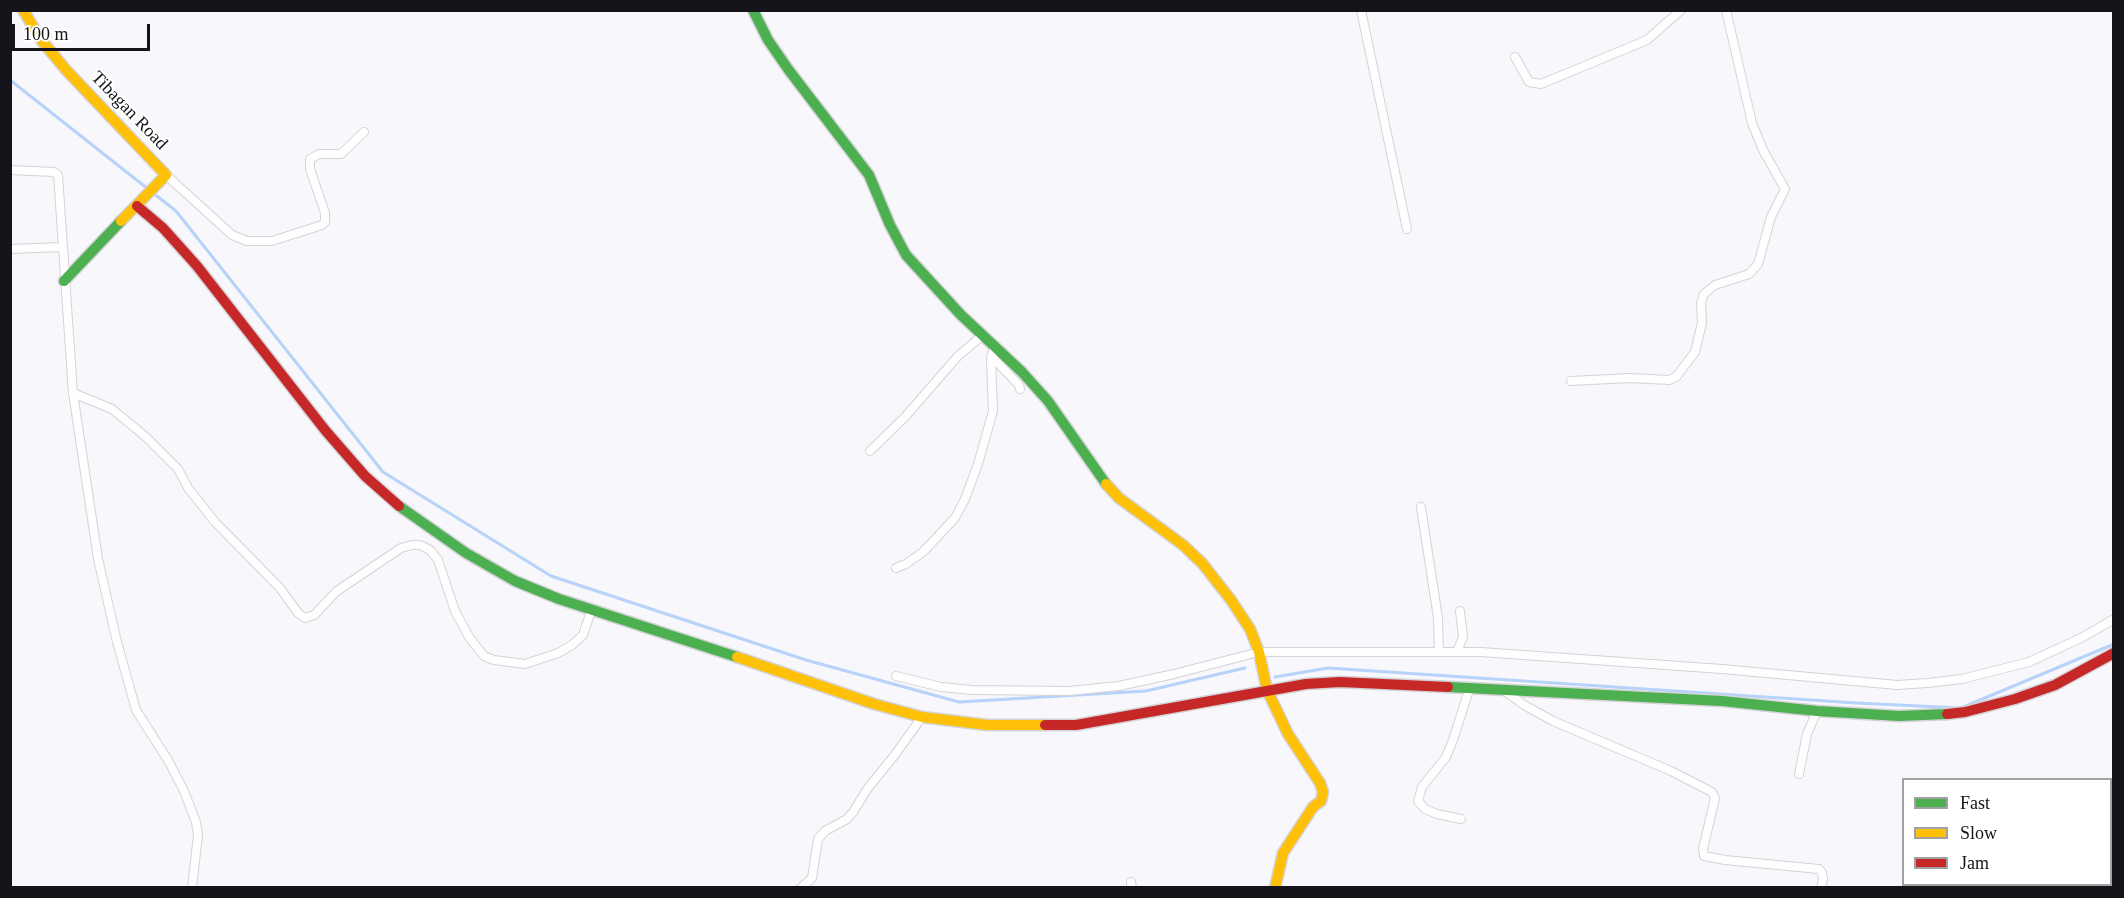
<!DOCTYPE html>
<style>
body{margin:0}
#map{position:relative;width:2124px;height:898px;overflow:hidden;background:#f8f7fb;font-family:Georgia,serif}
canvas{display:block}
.frame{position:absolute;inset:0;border:12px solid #15141a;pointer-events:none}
.legend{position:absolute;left:1902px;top:778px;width:210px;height:108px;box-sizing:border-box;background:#fff;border:2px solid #a1a1a3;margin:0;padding:8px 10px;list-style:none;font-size:18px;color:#15141a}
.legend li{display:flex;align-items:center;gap:12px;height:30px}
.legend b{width:30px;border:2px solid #a1a1a3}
.scale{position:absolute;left:12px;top:24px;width:138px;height:27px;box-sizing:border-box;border:3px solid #15141a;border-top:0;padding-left:8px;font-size:18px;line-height:21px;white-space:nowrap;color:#15141a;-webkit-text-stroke:4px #fff;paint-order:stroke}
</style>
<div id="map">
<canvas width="2124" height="898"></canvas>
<div class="frame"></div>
<ul class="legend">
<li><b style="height:8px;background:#4caf50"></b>Fast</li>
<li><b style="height:8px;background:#ffc107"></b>Slow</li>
<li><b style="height:8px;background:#c62828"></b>Jam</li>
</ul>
<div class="scale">100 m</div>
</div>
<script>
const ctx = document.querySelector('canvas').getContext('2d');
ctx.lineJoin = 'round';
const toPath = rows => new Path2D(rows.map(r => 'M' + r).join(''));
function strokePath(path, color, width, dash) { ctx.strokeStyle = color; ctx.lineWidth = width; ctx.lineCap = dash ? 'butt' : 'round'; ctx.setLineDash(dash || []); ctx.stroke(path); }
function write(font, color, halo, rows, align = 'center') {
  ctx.font = font + ' Georgia,serif'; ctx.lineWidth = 4.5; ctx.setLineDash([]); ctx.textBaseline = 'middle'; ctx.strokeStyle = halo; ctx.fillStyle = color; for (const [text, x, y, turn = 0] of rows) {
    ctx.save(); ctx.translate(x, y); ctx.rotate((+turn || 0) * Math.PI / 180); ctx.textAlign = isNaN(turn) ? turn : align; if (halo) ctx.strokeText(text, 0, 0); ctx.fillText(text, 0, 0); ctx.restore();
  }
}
strokePath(toPath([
 [10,80,148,189],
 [153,193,176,211,383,472,551,576,806,660,959,702,1146,691,1245,668],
 [1275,677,1328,668,1856,703,1961,708,2114,644]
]), '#b7d3fa', 3);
const street = toPath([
 [1361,10,1407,229],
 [1515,57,1529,82,1541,84,1647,40,1681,10],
 [10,170,54,172,58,175,73,393,98,559,117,642,136,710,169,762,184,791,196,822,198,835,192,888],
 [166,175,232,235,247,241,272,241,322,225,325,222,325,213,310,169,310,159,319,154,341,154,364,132],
 [10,249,62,247],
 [991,356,1019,385,1020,389],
 [1571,381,1630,378,1669,380,1676,377,1695,352,1702,323,1701,303,1704,294,1715,285,1749,274,1758,264,1771,217,1785,189,1763,150,1752,123,1726,10],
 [73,393,112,409,146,437,178,469,188,488,215,522,280,588,298,613,305,618,314,615,337,591,401,548,412,545,420,545,430,550,438,560,455,611,469,637,484,656,494,660,525,664,558,653,572,645,583,635,591,611],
 [870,451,905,417,958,356,983,335],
 [1421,507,1438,618,1439,652],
 [896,568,906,564,923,552,955,518,965,499,978,464,993,411,991,361,994,346],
 [1457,652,1463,637,1460,611],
 [896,676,941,687,972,690,1069,691,1119,686,1174,674,1259,652,1481,652,1722,669,1897,685,1927,683,1962,679,2029,662,2083,637,2114,619],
 [1505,691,1524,705,1553,721,1671,771,1712,792,1715,798,1703,849,1704,856,1725,860,1819,869,1822,873,1823,879,1821,888],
 [1799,774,1807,734,1817,711],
 [1461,819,1437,814,1425,809,1418,801,1422,787,1446,757,1453,740,1469,690],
 [1131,882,1132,888],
 [801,888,812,878,818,839,825,831,847,819,853,812,868,788,894,756,922,717]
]);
const fast = toPath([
 [753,10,768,40,788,69,869,175,890,225,906,255,961,315,1022,372,1048,401,1106,484],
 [64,281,121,221],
 [399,506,466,553,515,581,559,599,737,657],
 [1448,687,1722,701,1817,711,1899,716,1947,714]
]);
const slow = toPath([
 [23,10,42,41,67,71,166,175,121,221],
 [1106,484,1119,498,1183,545,1202,563,1231,600,1250,629,1259,652,1267,690,1288,734,1320,783,1323,792,1321,801,1313,807,1283,853,1275,888],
 [737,657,874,704,922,717,987,725,1045,725]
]);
const jam = toPath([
 [137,206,163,228,197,266,325,430,365,476,399,506],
 [1947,714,1965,712,2015,699,2055,685,2114,653],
 [1045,725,1076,725,1306,684,1340,682,1448,687]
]);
strokePath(street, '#d4d3d7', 10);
strokePath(fast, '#d4d3d7', 13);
strokePath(slow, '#d4d3d7', 13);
strokePath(jam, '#d4d3d7', 13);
strokePath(street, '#fefefe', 8);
strokePath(fast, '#4caf50', 10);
strokePath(slow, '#ffc107', 10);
strokePath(jam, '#c62828', 10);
write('18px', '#15141a', '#fff', [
 ["Tibagan Road",129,111,46]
]);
</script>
